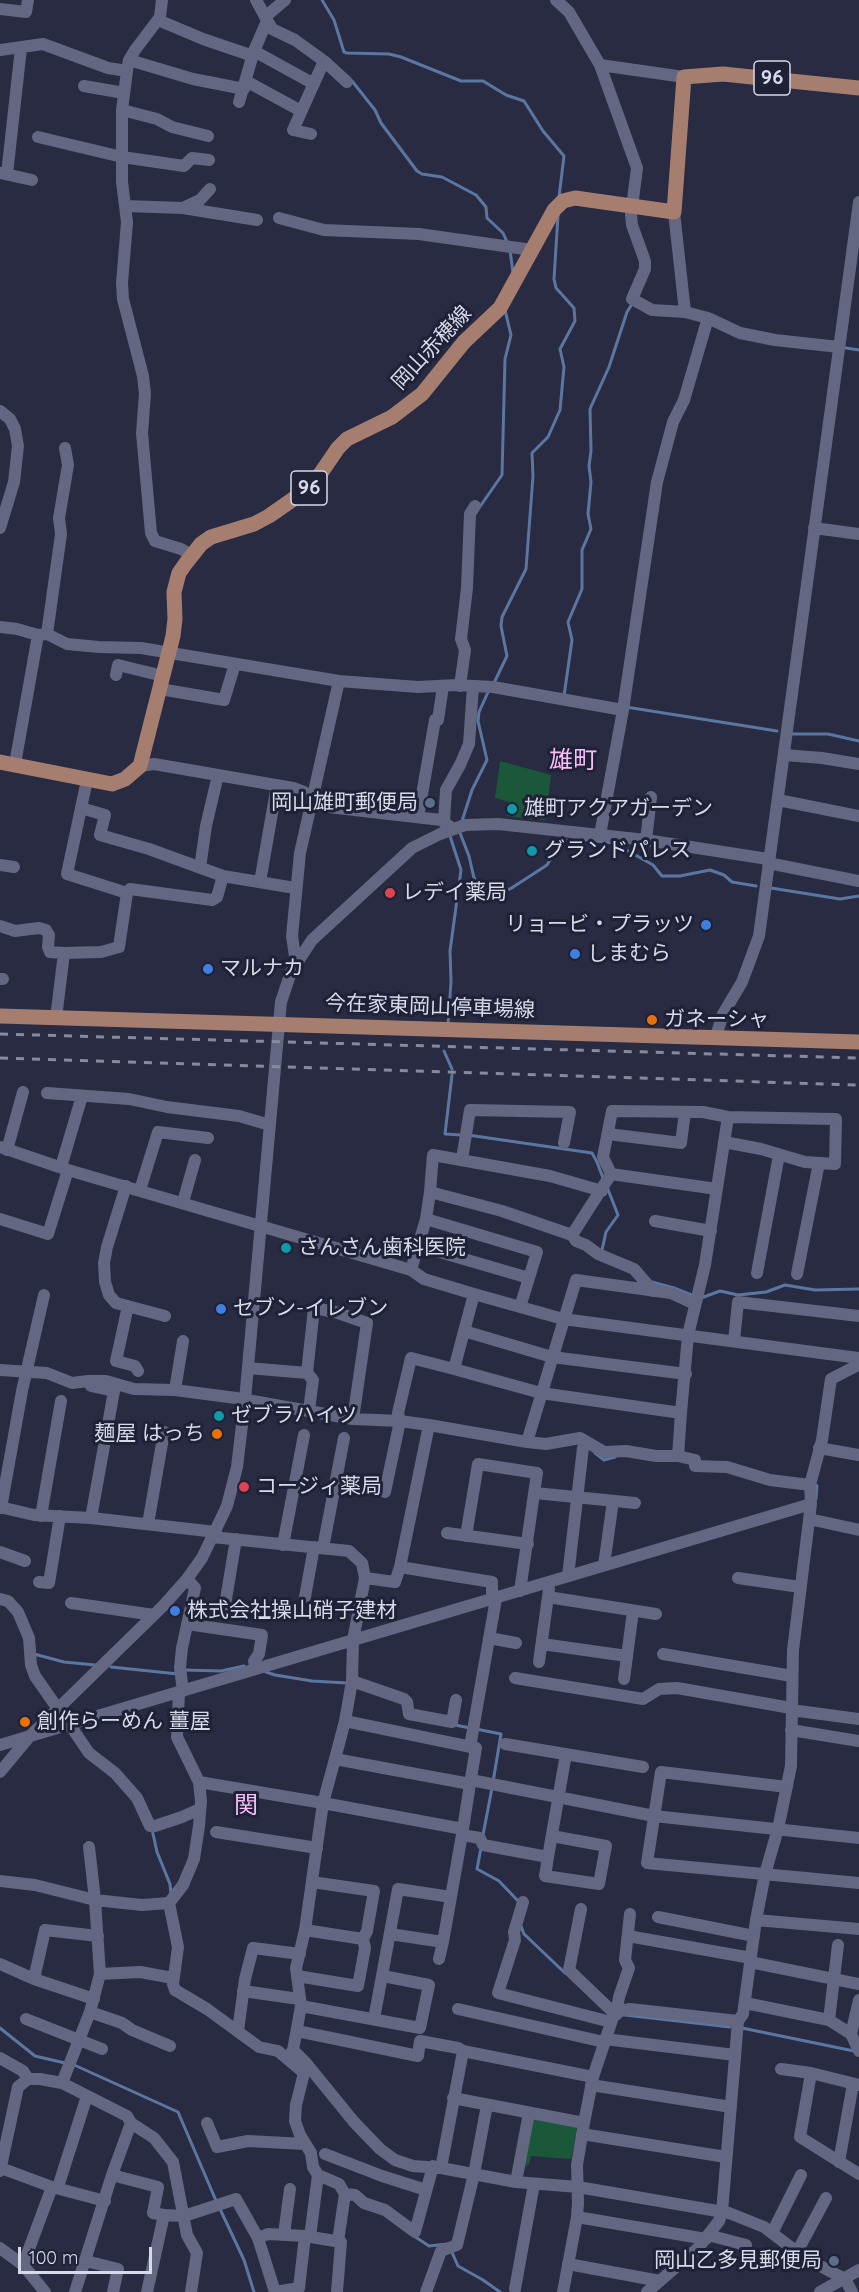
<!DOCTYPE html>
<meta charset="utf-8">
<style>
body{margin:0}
#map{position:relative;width:859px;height:2292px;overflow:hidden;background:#282b42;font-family:Quicksand,sans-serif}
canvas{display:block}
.scale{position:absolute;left:18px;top:2247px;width:134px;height:27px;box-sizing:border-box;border:3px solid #d7dae9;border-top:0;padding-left:8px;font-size:18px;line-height:21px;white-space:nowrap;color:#d7dae9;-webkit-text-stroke:4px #1f2137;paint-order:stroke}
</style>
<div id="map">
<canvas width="859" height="2292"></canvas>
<div class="scale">100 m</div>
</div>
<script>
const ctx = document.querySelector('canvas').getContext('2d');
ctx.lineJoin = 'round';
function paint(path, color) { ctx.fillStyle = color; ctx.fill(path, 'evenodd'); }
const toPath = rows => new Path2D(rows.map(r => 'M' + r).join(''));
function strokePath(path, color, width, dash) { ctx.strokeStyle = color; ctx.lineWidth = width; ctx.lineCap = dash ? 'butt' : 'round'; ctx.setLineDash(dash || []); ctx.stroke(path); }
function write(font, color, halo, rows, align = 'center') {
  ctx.font = font + ' Quicksand,"Noto Sans JP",sans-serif'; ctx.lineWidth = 6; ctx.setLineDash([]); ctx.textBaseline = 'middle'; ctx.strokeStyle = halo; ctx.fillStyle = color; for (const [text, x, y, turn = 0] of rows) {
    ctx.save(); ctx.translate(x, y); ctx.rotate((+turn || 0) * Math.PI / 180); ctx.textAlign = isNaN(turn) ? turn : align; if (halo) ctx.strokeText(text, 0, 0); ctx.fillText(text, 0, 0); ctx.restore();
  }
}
paint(toPath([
 [500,761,551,775,546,820,507,816,509,802,495,798],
 [531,2117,575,2126,577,2130,571,2159,531,2156,529,2164,521,2170]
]), '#1b5739');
strokePath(toPath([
 [322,0,334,20,344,52,347,53,389,54,401,57,461,81,483,81,506,95,524,101,543,131,564,156,559,197],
 [352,81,375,110,381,123,417,171,422,174,442,177,476,195,486,207,487,218,503,233,508,244],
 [510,250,513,273],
 [846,348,859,350],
 [479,508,502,475,505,359,511,335,505,310],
 [493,685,507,656,501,626,502,617,526,569,533,476,532,453,548,437,560,410,564,367,560,349,575,321,574,308,556,288,554,279,558,216],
 [564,696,572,640,568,622,582,589,582,550,591,529,588,514,591,482,589,466,591,451,590,409,609,367,627,312,632,304],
 [626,707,777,731],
 [792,734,828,734,859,741],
 [462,821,472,790,487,760,478,721,479,712,489,690],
 [460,833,469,856,474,878,482,886,491,891,510,889,547,865,558,846,565,841,578,839,614,843,653,865,662,876,680,876,710,870,724,875,732,882,756,886],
 [771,888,840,899,859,896],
 [448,1024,451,982,450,951,461,870,450,836],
 [444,1051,452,1069],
 [452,1075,445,1134,461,1135],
 [468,1135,592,1153,597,1162,603,1178],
 [602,1250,606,1232,618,1215,607,1187],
 [652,1282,674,1288,694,1296],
 [701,1298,720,1291,738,1295,766,1292,785,1285,815,1290,859,1289],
 [595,1453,604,1460,615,1457],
 [814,1483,817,1486,816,1499],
 [34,1654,64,1662,95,1665],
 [111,1667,178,1674],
 [184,1670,221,1671,244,1666],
 [266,1672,275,1675,312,1681,347,1683],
 [64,1712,70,1719],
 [455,1725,470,1728],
 [476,1729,501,1734,493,1782],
 [152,1829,157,1852,170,1884,171,1894],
 [483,1835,492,1788],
 [481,1848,477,1869,499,1881,520,1903],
 [521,1926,524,1934,565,1973],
 [625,2015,730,2027],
 [0,2028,35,2056,65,2063],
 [742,2028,854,2051],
 [72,2064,178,2112,217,2203],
 [220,2209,244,2260,254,2292],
 [414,2236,429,2246,448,2244],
 [451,2250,458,2266,483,2280,500,2292]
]), '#5b77a1', 3);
strokePath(toPath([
 [162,0,160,17,135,50,129,60,127,71,122,110,122,182,127,222,122,283,123,299,143,376,145,394,142,433,151,533,155,541,181,549,192,555],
 [256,0,272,29,295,40,324,61,347,82],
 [556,0,569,12,600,65,684,77],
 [0,9,26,12,28,0],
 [265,17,285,0],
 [158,20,203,39,253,56],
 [0,50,43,44,108,68,127,71],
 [254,51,314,84],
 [129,60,193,79,244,89],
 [600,65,637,168,631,215,632,225,645,261,645,269,632,299,652,310,685,312],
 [246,81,301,111],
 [84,86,124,93],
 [239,102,254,51,267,21],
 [122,110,157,119,172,127,208,136],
 [311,134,293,130,324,61],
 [38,137,122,157,184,166,192,158,209,160],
 [1,173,32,180],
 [7,174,21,48],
 [125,206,183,208,200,200,210,189],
 [183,208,257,220],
 [279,218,324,230,419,234,532,250],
 [708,318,740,333,775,340,839,347],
 [0,411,10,419,15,429,18,446,14,482,0,528],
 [814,528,859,534],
 [0,627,17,629,38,635,47,634,67,644,99,647,141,648,339,681,418,687,456,685,493,687,623,710],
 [47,634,61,534,59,518,68,465,65,448],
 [116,675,118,665,163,676],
 [460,686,465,650,461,639,467,588,470,514,475,506],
 [160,689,224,700,235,664],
 [784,755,822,758,859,764],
 [15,764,38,635],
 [140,766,154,764,293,788,304,792,320,806,441,820,452,828],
 [778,800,859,816],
 [81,808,105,815,100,835,149,849,223,876,295,888],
 [418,817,435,720,438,720,443,686],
 [444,822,446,790,460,765,469,744,473,686],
 [600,835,623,710,657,482,673,422,684,400,708,318,685,312,674,212],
 [646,840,651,797],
 [768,863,859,881],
 [0,865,14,867],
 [200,868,206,826,218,775],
 [260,882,277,785],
 [127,893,130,889,212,900,217,897,223,876],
 [0,926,15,931,39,928,46,930,49,935,48,947,50,952,64,953,56,1018],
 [64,953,101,952,119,947,127,893,67,874,87,780],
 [296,963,292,936,300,853,339,681],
 [0,979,3,979],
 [716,1036,723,1014,742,982,759,936,859,202],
 [47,1093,129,1099,167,1107,239,1116,270,1125],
 [608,1134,681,1143,685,1112],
 [0,1147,68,1170,411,1270,424,1279,474,1294,563,1319,859,1358],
 [7,1150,23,1092],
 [462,1159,470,1110,570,1112,564,1143],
 [61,1167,82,1096],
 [611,1174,717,1189],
 [126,1186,107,1247,104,1263,105,1282,109,1295,116,1303,165,1316],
 [140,1190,158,1132,208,1138],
 [430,1192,433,1155,550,1176,602,1191],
 [183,1202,195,1160],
 [0,1219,48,1234,68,1170],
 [426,1219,537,1252,520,1307],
 [655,1221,711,1231],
 [572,1235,576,1241,586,1245,598,1254,634,1269,653,1291],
 [419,1246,529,1278],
 [411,1270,426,1219,430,1192,502,1211,572,1235,611,1174,603,1157,612,1111,703,1112,728,1117,836,1119,835,1164,805,1162,761,1149,724,1142],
 [757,1273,779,1155],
 [797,1274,819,1163],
 [474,1294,454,1369,541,1393,681,1413,688,1335,705,1265,728,1117],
 [128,1306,116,1361,135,1366,138,1371],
 [464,1331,552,1357,686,1374],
 [734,1341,738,1302,859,1316],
 [248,1368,307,1373,313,1380,309,1410],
 [0,1370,47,1373,72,1383,88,1381],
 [307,1373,314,1308,335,1312,367,1323,353,1419],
 [175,1390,183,1341],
 [429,1425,400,1421,398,1413,411,1358,454,1369],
 [527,1442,546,1444,580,1438,604,1452,626,1451,656,1456,678,1456,681,1413],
 [819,1448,859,1455],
 [678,1456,695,1460,695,1466,727,1467,770,1480,810,1485],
 [535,1493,635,1503],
 [0,1507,34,1515,91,1518],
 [1,1508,22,1391,44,1295],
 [41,1516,61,1401],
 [809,1519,859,1530],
 [148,1524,164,1432],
 [216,1532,91,1518,114,1391,91,1386,88,1381,106,1381,134,1389,175,1390,236,1398,353,1419,400,1421,385,1492],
 [447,1533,528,1544],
 [466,1536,478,1464,537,1473,520,1591],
 [212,1537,349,1551,362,1563,365,1578,353,1640,352,1681,404,1699,407,1702,409,1714,452,1722,456,1700],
 [283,1545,304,1435],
 [323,1548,344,1438],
 [0,1552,25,1561],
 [604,1565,613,1501],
 [400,1567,492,1582,492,1600],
 [568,1576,583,1448],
 [365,1578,395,1582,400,1567,429,1425,527,1442,576,1280,671,1293,695,1304],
 [738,1578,800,1587],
 [39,1582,49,1583,60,1516],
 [305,1597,314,1547],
 [548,1597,656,1614],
 [0,1599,8,1601,18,1612,29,1638,31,1665,35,1676,58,1709],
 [71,1603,154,1615],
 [225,1605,236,1539],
 [187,1624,262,1635,259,1654,254,1661,256,1669],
 [489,1638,516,1643],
 [542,1644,627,1656],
 [663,1654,792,1676],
 [539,1662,549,1589],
 [515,1678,643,1699,659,1689,677,1688,791,1708],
 [624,1679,633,1611],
 [183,1691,180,1668,182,1648,195,1588,187,1579],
 [791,1710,859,1719],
 [345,1721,352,1681],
 [70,1725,89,1753,115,1773,137,1798,150,1826,155,1826,182,1817,200,1809],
 [791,1730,859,1741],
 [505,1744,643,1767],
 [0,1745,811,1504],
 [470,1747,496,1599],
 [335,1759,323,1803,463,1829],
 [0,1772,30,1736,163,1606,187,1579,202,1558,227,1506,237,1467,245,1400,281,1002,291,972,312,940,412,848,440,834,465,825,498,824,646,840,768,859],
 [471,1780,654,1816,859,1838],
 [199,1782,323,1803,305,1930,296,1968,301,2006,293,2050,288,2058],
 [787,1787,661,1772,647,1863,859,1883],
 [216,1832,317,1848],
 [462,1835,480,1838,483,1845,548,1857,545,1876,599,1884,606,1846,552,1836],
 [548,1857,566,1754],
 [0,1881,35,1885,95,1900,142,1905,169,1903,183,1885,194,1859,199,1826,201,1801,199,1782,177,1737,179,1692],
 [523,1902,514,1932,515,1940,498,1993,611,2022],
 [169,1903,178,1947,173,1984,175,1990,207,2009,259,2047,278,2051,304,2073,296,2105,295,2121,300,2135,311,2153,313,2167,318,2175],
 [581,1909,569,1970,616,2015,619,1997,629,1968,625,1960,630,1914],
 [658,1917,754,1936],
 [756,1920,859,1929],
 [305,1930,363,1939],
 [390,1934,443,1942,463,1829,470,1784,476,1748,345,1721,335,1759,470,1784],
 [628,1936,751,1958],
 [439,1959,443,1942],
 [750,1962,859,1984],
 [0,1964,34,1979,94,1999],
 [100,1974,140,1972,173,1978],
 [297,1976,358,1986,365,1948,363,1939,367,1931,374,1891,312,1882],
 [34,1979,45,1930,98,1936],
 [243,1991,299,1999],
 [859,2000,851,2034,859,2051],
 [745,2003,829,2020,838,1945],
 [301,2006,420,2028,429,1985,383,1976],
 [458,2009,604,2042],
 [90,2012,122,2023,132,2030,170,2046],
 [26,2019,102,2049],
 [374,2019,398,1889,451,1897],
 [829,2020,851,2034],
 [238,2031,245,1979,253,1948,300,1954],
 [297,2031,418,2056,420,2041,458,2048,463,2051],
 [605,2039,735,2055],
 [293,2050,306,2063,354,2122,380,2149,395,2160,413,2166,441,2168],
 [0,2058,23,2071,28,2079],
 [781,2069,811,2073,859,2085],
 [811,2073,800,2137,859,2174],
 [593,2077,463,2051,441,2168,516,2182,578,2187,729,2213,764,2227,805,2258,845,2279,852,2292],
 [62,2083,90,2012,100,1974,95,1900,89,1847],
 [591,2085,731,2107],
 [453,2098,584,2123],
 [131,2123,112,2175,158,2187,153,2213,164,2215,184,2216,236,2199,258,2238,275,2292,299,2288,305,2236,268,2234,258,2238],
 [207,2123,217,2147,248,2141,305,2144],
 [582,2134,726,2157],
 [325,2154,382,2176,426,2190],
 [839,2162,853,2084],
 [1,2168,52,2187],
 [0,2171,18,2087,28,2079,40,2079,62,2083,127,2116,131,2123,154,2138,173,2162,187,2235,197,2253,191,2292],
 [516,2182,529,2113],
 [58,2187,87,2096],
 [345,2194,355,2195,364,2203,385,2210,415,2232,433,2166],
 [577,2217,706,2239],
 [772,2233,801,2175],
 [284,2234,290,2189],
 [708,2235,746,2245],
 [305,2236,341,2242,337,2292],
 [310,2237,318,2175,339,2184,345,2194,338,2241],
 [0,2248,23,2265],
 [797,2252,826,2198],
 [86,2261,118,2269,113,2292],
 [568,2264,660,2281],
 [515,2289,534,2184],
 [45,2292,23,2265,52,2187,105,2201],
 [75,2292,112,2175],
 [147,2292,164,2215],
 [426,2292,441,2251,457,2245,474,2174,487,2105],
 [563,2292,577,2217,578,2203,577,2165,584,2123,593,2077,613,2017,620,2011,630,2009,738,2021],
 [647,2292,698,2248,719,2221,722,2212,738,2021,743,2014,756,1920,765,1874,778,1829,791,1766,793,1650,811,1504,810,1485,822,1440,831,1379,858,1365,859,1358],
 [820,2292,859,2270]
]), '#636781', 12);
strokePath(toPath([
 [0,762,112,784,125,779,140,766,173,636,175,619,174,592,179,573,186,563,201,544,211,537,254,524,269,516,312,486,338,448,347,439,392,417,422,394,464,342,500,308,554,210,563,201,575,198,674,212,684,77,723,74,859,88],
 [0,1016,859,1042]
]), '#a67e6f', 15);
strokePath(toPath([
 [0,1034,859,1058],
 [0,1058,859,1085]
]), '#888b9d', 3, [8, 8]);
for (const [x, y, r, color] of [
 [430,803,6,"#5c6f8a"],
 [512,809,6,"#0f9aa8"],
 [532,851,6,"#0f9aa8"],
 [390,893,6,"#e0444e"],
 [706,925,6,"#3f7fe0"],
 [575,954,6,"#3f7fe0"],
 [208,969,6,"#3f7fe0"],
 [652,1020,6,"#e8710a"],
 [286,1248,6,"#0f9aa8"],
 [221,1309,6,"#3f7fe0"],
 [219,1416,6,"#0f9aa8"],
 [217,1434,6,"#e8710a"],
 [244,1487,6,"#e0444e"],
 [175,1611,6,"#3f7fe0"],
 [25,1722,6,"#e8710a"],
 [834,2261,6,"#5c6f8a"]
]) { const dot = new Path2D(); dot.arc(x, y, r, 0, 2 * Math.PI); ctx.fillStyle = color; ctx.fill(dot); strokePath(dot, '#1f2137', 2); }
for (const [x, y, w] of [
 [772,78,36],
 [309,488,36]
]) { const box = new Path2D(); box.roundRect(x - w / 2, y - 17, w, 34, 4.5); ctx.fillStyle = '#1f2137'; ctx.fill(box); strokePath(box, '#d7dae9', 1.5); }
write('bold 20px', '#d7dae9', null, [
 ["96",772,78],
 ["96",309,488]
]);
write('21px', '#d7dae9', '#1f2137', [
 ["岡山赤穂線",432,348,-47],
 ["今在家東岡山停車場線",430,1007,2]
]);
write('21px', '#d7dae9', '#1f2137', [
 ["岡山雄町郵便局",418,803,"right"],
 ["雄町アクアガーデン",524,809],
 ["グランドパレス",544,851],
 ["レデイ薬局",402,893],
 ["リョービ・プラッツ",694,925,"right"],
 ["しまむら",587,954],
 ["マルナカ",220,969],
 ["ガネーシャ",664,1020],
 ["さんさん歯科医院",298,1248],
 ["セブン-イレブン",233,1309],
 ["ゼブラハイツ",231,1416],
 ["麺屋 はっち",205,1434,"right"],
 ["コージィ薬局",256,1487],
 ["株式会社操山硝子建材",187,1611],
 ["創作らーめん 薑屋",37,1722],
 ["岡山乙多見郵便局",822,2261,"right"]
], 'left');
write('24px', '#f6bdf7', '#1f2137', [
 ["雄町",573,761],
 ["関",246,1806]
]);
</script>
